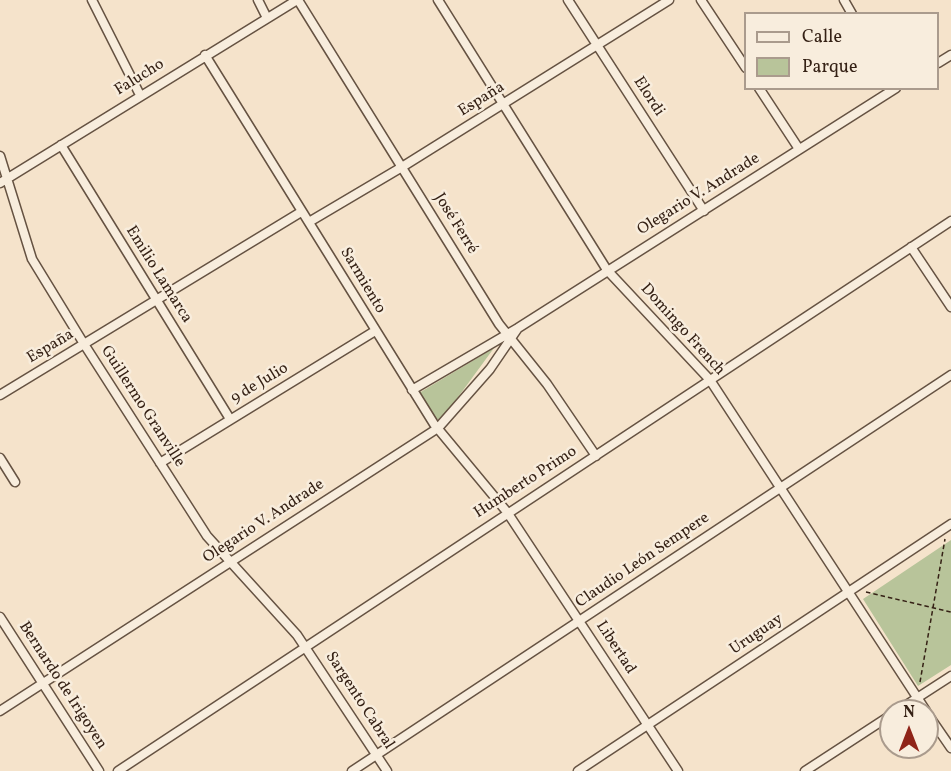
<!DOCTYPE html>
<meta charset="utf-8">
<style>
body{margin:0}
#map{position:relative;width:951px;height:771px;overflow:hidden;background:#f5e3cb;font-family:Vollkorn,serif}
canvas{display:block}
.legend{position:absolute;left:744px;top:12px;width:195px;height:78px;box-sizing:border-box;background:#f8eddd;border:2px solid #aa9b8d;margin:0;padding:8px 10px;list-style:none;font-size:18px;color:#352115}
.legend li{display:flex;align-items:center;gap:12px;height:30px}
.legend b{width:30px;border:2px solid #aa9b8d}
.north{position:absolute;left:879px;top:699px;width:60px;height:60px;box-sizing:border-box;background:#f8eddd;border:2px solid #aa9b8d;border-radius:50%;rotate:0deg;font-size:16px;font-weight:700;line-height:24px;text-align:center;color:#352115}
.north::after{content:'';display:block;margin:auto;width:21px;height:27px;background:#8f2418;clip-path:polygon(50% 0,100% 100%,50% 72%,0 100%)}
</style>
<div id="map">
<canvas width="951" height="771"></canvas>
<ul class="legend">
<li><b style="height:8px;background:#f8eddd"></b>Calle</li>
<li><b style="height:16px;background:#b8c49a"></b>Parque</li>
</ul>
<div class="north">N</div>
</div>
<script>
const ctx = document.querySelector('canvas').getContext('2d');
ctx.lineJoin = 'round';
function paint(path, color) { ctx.fillStyle = color; ctx.fill(path, 'evenodd'); }
const toPath = rows => new Path2D(rows.map(r => 'M' + r).join(''));
function strokePath(path, color, width, dash) { ctx.strokeStyle = color; ctx.lineWidth = width; ctx.lineCap = dash ? 'butt' : 'round'; ctx.setLineDash(dash || []); ctx.stroke(path); }
function write(font, color, halo, rows, align = 'center') {
  ctx.font = font + ' Vollkorn,serif'; ctx.lineWidth = 5; ctx.setLineDash([]); ctx.textBaseline = 'middle'; ctx.strokeStyle = halo; ctx.fillStyle = color; for (const [text, x, y, turn = 0] of rows) {
    ctx.save(); ctx.translate(x, y); ctx.rotate((+turn || 0) * Math.PI / 180); ctx.textAlign = isNaN(turn) ? turn : align; if (halo) ctx.strokeText(text, 0, 0); ctx.fillText(text, 0, 0); ctx.restore();
  }
}
paint(toPath([
 [494,348,442,419,436,419,419,393],
 [951,540,951,665,918,686,863,599]
]), '#b8c49a');
const minor = toPath([
 [92,0,140,95],
 [258,0,267,18],
 [298,0,499,324,547,384,596,456],
 [438,0,607,270,710,380,926,711],
 [568,0,704,211],
 [701,0,746,68],
 [844,0,852,14],
 [205,55,434,424,507,512,678,771],
 [938,63,951,55],
 [759,88,799,149],
 [61,145,230,419],
 [0,156,32,259,84,344,207,536,297,635,387,771],
 [0,183,297,0],
 [309,222,402,167,669,0],
 [911,247,951,307],
 [412,390,518,328,896,88],
 [0,395,301,212],
 [0,458,15,482],
 [160,463,375,331],
 [0,617,99,771],
 [0,711,438,428,490,369,518,328],
 [897,711,951,676],
 [927,713,951,748],
 [118,771,951,221],
 [352,771,951,375],
 [578,771,951,524],
 [805,771,891,715]
]);
strokePath(minor, '#655242', 11);
strokePath(toPath([
 [866,592,951,612],
 [920,682,945,539]
]), '#352115', 1.5, [4.5, 3]);
strokePath(minor, '#f8eddd', 8);
write('16px', '#352115', '#f8eddd', [
 ["Falucho",140,78,-32],
 ["Elordi",648,97,57],
 ["España",482,100,-32],
 ["Olegario V. Andrade",699,195,-32],
 ["José Ferré",455,224,58],
 ["Emilio Lamarca",158,275,58],
 ["Sarmiento",362,281,59],
 ["Domingo French",682,330,48],
 ["España",51,347,-31],
 ["9 de Julio",260,384,-31],
 ["Guillermo Granville",142,407,57],
 ["Humberto Primo",526,483,-33],
 ["Olegario V. Andrade",264,522,-33],
 ["Claudio León Sempere",643,561,-34],
 ["Uruguay",757,635,-34],
 ["Libertad",615,648,57],
 ["Bernardo de Irigoyen",62,686,57],
 ["Sargento Cabral",359,701,57]
]);
</script>
